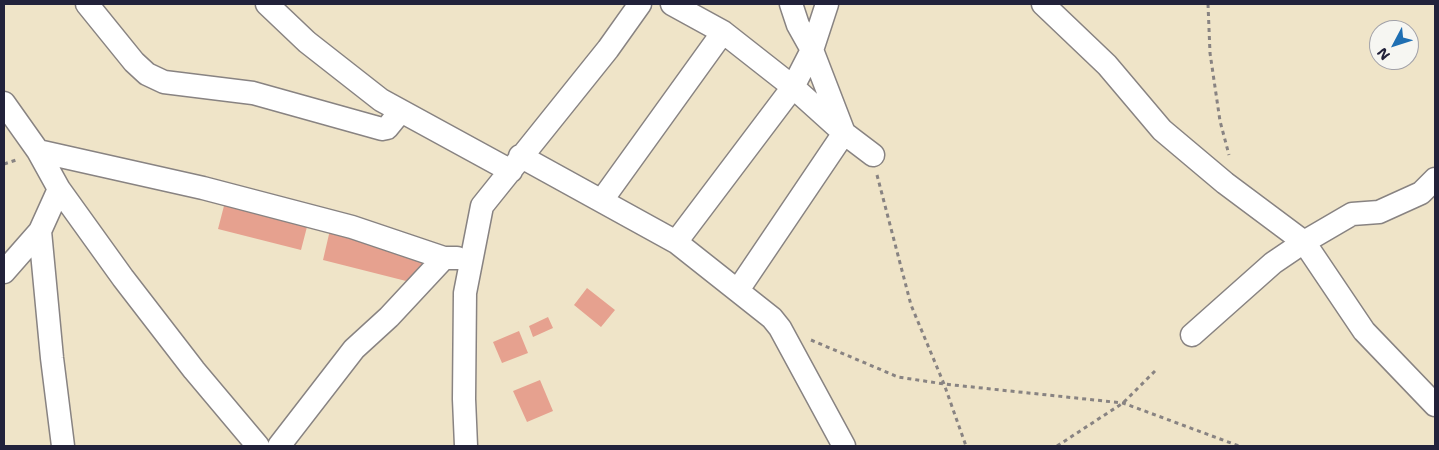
<!DOCTYPE html>
<style>
body{margin:0}
#map{position:relative;width:1439px;height:450px;overflow:hidden;background:#efe4c8;font-family:"Shantell Sans",sans-serif}
canvas{display:block}
.frame{position:absolute;inset:0;border:5px solid #22223b;pointer-events:none}
.north{position:absolute;left:1369px;top:20px;width:50px;height:50px;box-sizing:border-box;background:#f6f6f2;border:1px solid #a1a1a9;border-radius:50%;rotate:230deg;font-size:14px;font-weight:700;line-height:20px;text-align:center;color:#22223b}
.north::after{content:'';display:block;margin:auto;width:18px;height:22px;background:#1f6fb2;clip-path:polygon(50% 0,100% 100%,50% 72%,0 100%)}
</style>
<div id="map">
<canvas width="1439" height="450"></canvas>
<div class="frame"></div>
<div class="north">N</div>
</div>
<script>
const ctx = document.querySelector('canvas').getContext('2d');
ctx.lineJoin = 'round';
function paint(path, color) { ctx.fillStyle = color; ctx.fill(path, 'evenodd'); }
const toPath = rows => new Path2D(rows.map(r => 'M' + r).join(''));
function strokePath(path, color, width, dash) { ctx.strokeStyle = color; ctx.lineWidth = width; ctx.lineCap = dash ? 'butt' : 'round'; ctx.setLineDash(dash || []); ctx.stroke(path); }
paint(toPath([
 [225,202,308,223,301,250,218,229],
 [330,230,425,255,418,284,323,260],
 [587,288,615,310,601,327,574,305],
 [548,317,553,328,533,337,529,326],
 [519,331,528,353,502,363,493,342],
 [540,380,553,411,527,422,513,391]
]), '#e6a18f');
const minor = toPath([
 [87,4,134,62,147,74,164,82,253,93,382,129,387,128,400,112],
 [267,4,307,42,381,100,511,171],
 [672,4,723,32,793,87,844,133,873,155],
 [1043,4,1107,65,1162,130,1225,183,1304,242,1364,331,1435,405],
 [4,103,38,151,59,189,123,278,194,370,258,446],
 [38,151,203,188,352,227,444,258],
 [520,156,676,242,772,318,780,328,844,446],
 [602,200,723,32],
 [40,231,59,189],
 [676,242,793,87,812,50,827,4],
 [4,272,40,231,52,358,63,446],
 [738,290,844,133,812,50,798,25,791,4],
 [1192,335,1273,263,1304,242,1352,214,1379,212,1421,193,1435,179],
 [279,446,354,349,389,317,444,258,457,258],
 [466,446,464,399,465,293,482,206,608,49,640,4]
]);
strokePath(minor, '#888382', 25);
strokePath(toPath([
 [1208,4,1210,53,1220,121,1229,155],
 [4,164,19,159],
 [877,175,911,305,944,384,966,446],
 [811,340,898,377,944,384,1123,403,1239,446],
 [1057,446,1123,403,1157,369]
]), '#888382', 3, [4, 4]);
strokePath(minor, '#fff', 22);
</script>
